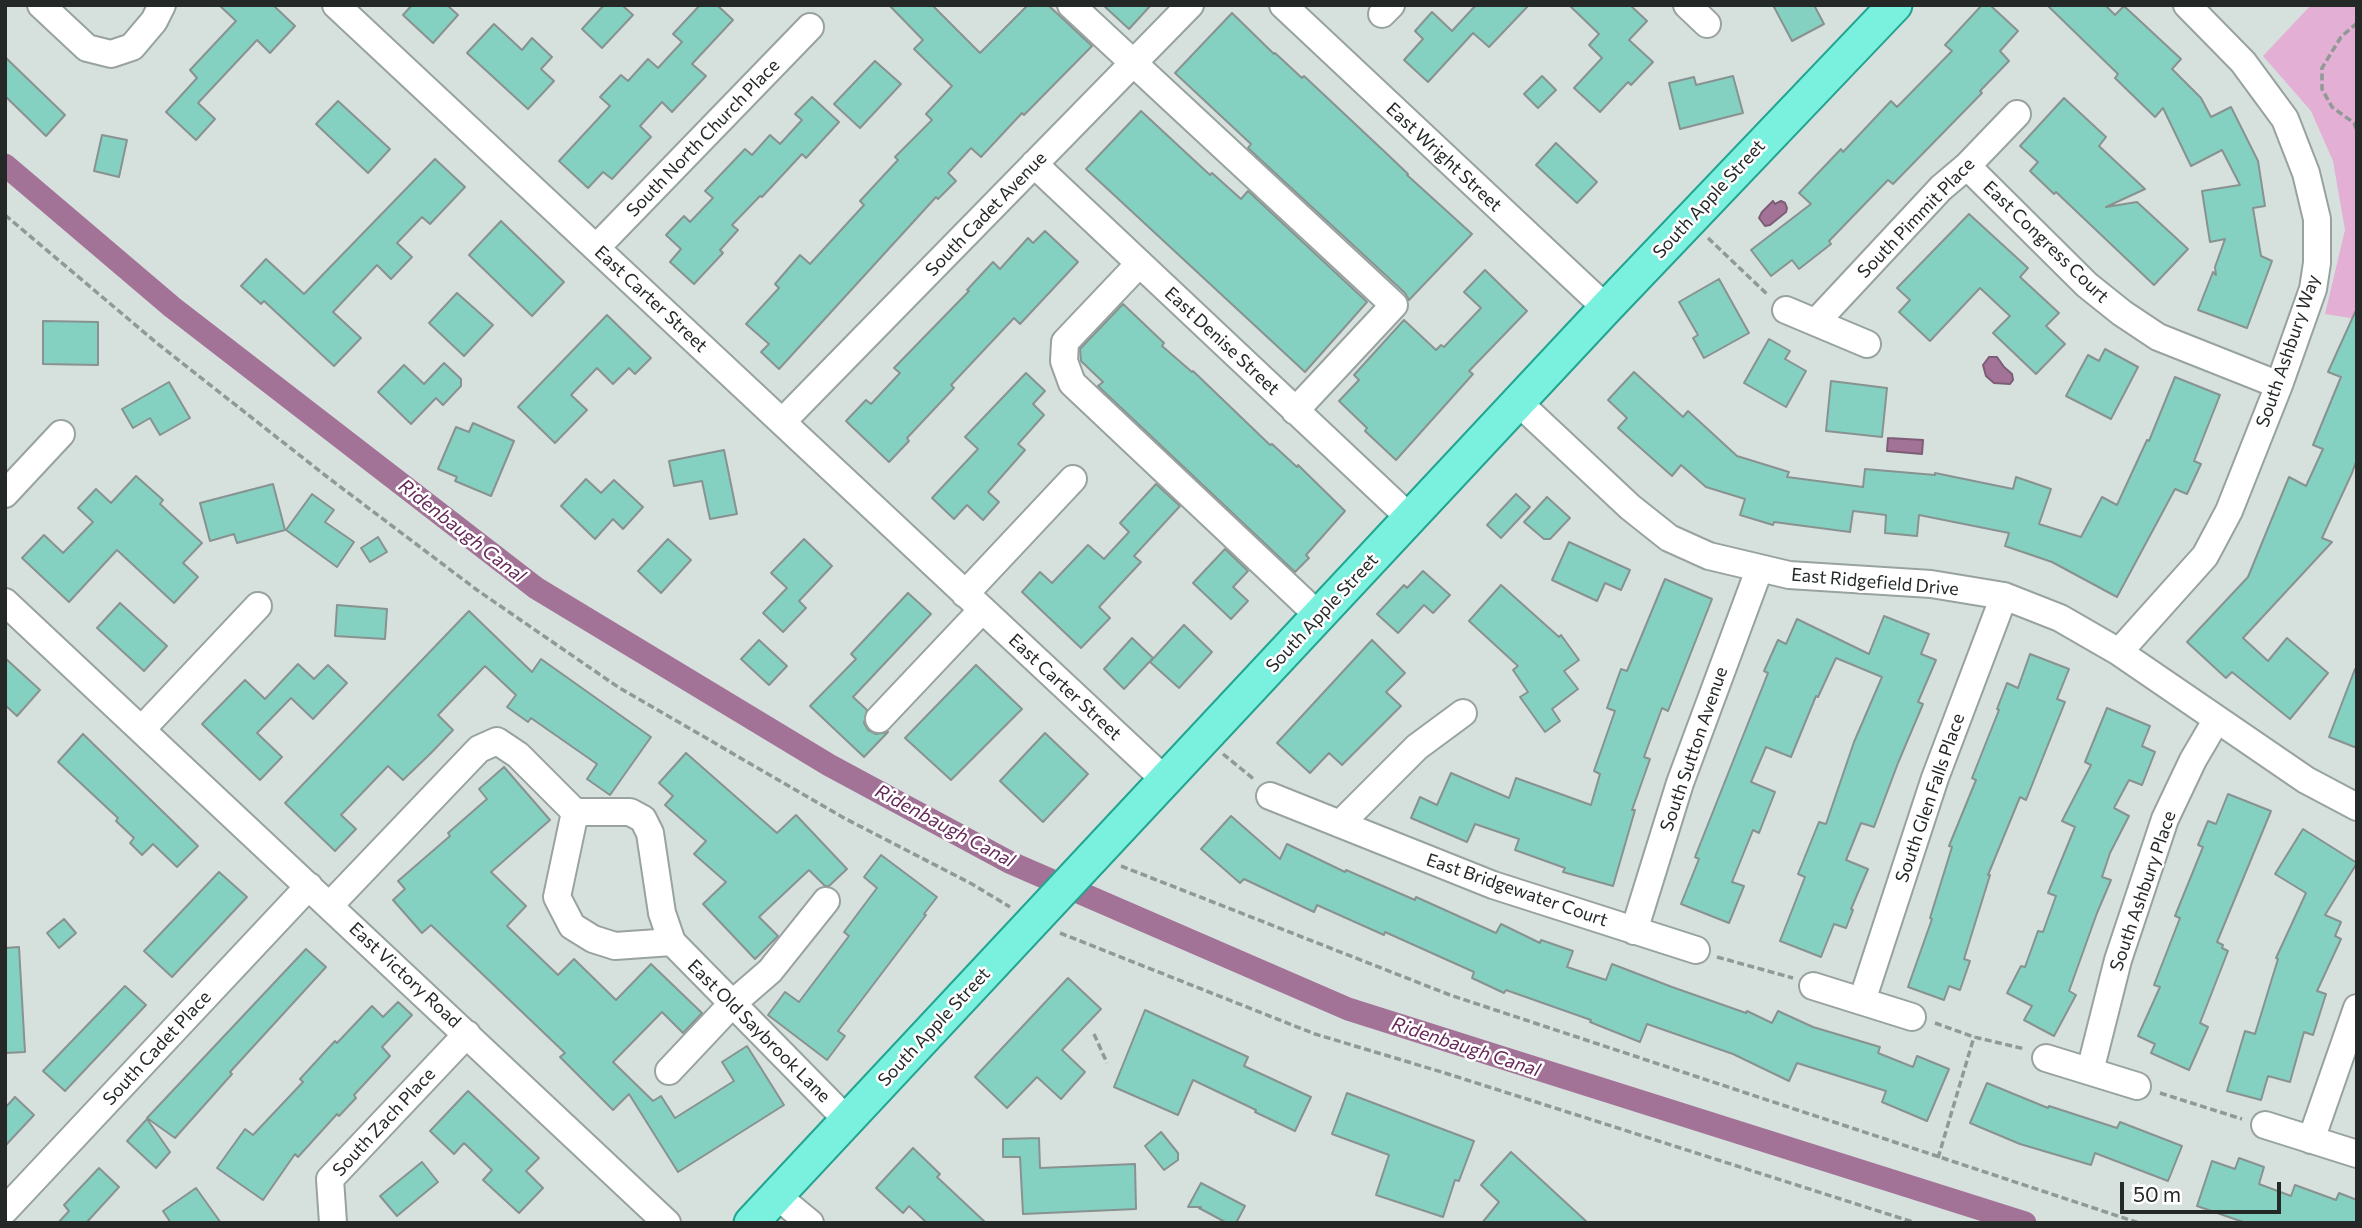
<!DOCTYPE html>
<style>
body{margin:0}
#map{position:relative;width:2362px;height:1228px;overflow:hidden;background:#d6e1de;font-family:Commissioner,sans-serif}
canvas{display:block}
.frame{position:absolute;inset:0;border:7px solid #242827;pointer-events:none}
.scale{position:absolute;left:2120px;top:1182px;width:161px;height:32px;box-sizing:border-box;border:4px solid #242827;border-top:0;padding-left:9px;font-size:21px;line-height:24px;white-space:nowrap;color:#242827;-webkit-text-stroke:5px #fff;paint-order:stroke}
</style>
<div id="map">
<canvas width="2362" height="1228"></canvas>
<div class="frame"></div>
<div class="scale">50 m</div>
</div>
<script>
const ctx = document.querySelector('canvas').getContext('2d');
ctx.lineJoin = 'round';
function paint(path, color) { ctx.fillStyle = color; ctx.fill(path, 'evenodd'); }
const toPath = rows => new Path2D(rows.map(r => 'M' + r).join(''));
function strokePath(path, color, width, dash) { ctx.strokeStyle = color; ctx.lineWidth = width; ctx.lineCap = dash ? 'butt' : 'round'; ctx.setLineDash(dash || []); ctx.stroke(path); }
function write(font, color, halo, rows, align = 'center') {
  ctx.font = font + ' Commissioner,sans-serif'; ctx.lineWidth = 5; ctx.setLineDash([]); ctx.textBaseline = 'middle'; ctx.strokeStyle = halo; ctx.fillStyle = color; for (const [text, x, y, turn = 0] of rows) {
    ctx.save(); ctx.translate(x, y); ctx.rotate((+turn || 0) * Math.PI / 180); ctx.textAlign = isNaN(turn) ? turn : align; if (halo) ctx.strokeText(text, 0, 0); ctx.fillText(text, 0, 0); ctx.restore();
  }
}
paint(toPath([
 [2311,5,2357,5,2357,319,2325,314,2345,230,2333,161,2311,111,2263,56]
]), '#e3afd5');
const water = toPath([
 [1773,201,1775,204,1781,201,1785,203,1787,208,1786,212,1770,225,1765,226,1759,218,1762,212,1773,201],
 [1989,357,1997,357,2004,367,2012,374,2013,380,2010,384,1994,383,1986,376,1983,365,1989,357],
 [1888,438,1923,440,1922,454,1887,451,1888,438]
]);
paint(water, '#a37397');
strokePath(water, '#7d5c75', 2);
strokePath(toPath([
 [5,165,172,307,536,588,829,765,1009,862,1348,1009,2025,1223]
]), '#a37397', 23);
const building = toPath([
 [219,5,273,5,295,26,270,53,257,40,198,103,215,119,196,140,166,112,197,78,190,70,236,21,219,5],
 [412,5,447,5,458,15,433,43,403,15,412,5],
 [604,5,622,5,633,15,602,48,582,29,604,5],
 [700,5,717,5,733,20,692,64,706,76,672,112,662,102,640,126,651,137,612,179,603,172,588,188,559,161,610,106,600,97,621,75,628,81,648,59,658,68,682,42,673,34,700,5],
 [889,5,932,5,980,53,1028,5,1048,5,1092,46,1024,115,1022,113,981,157,971,148,948,173,956,181,938,199,936,197,779,369,761,352,769,344,746,324,779,288,775,284,800,255,810,264,864,205,860,201,898,160,895,157,932,120,926,114,952,86,914,49,923,40,889,5],
 [1103,5,1151,5,1129,29,1103,5],
 [1476,5,1529,5,1489,47,1473,33,1428,82,1404,60,1423,39,1415,31,1432,12,1452,31,1476,5],
 [1569,5,1630,5,1647,21,1629,40,1653,62,1631,85,1628,82,1600,112,1574,88,1602,58,1589,45,1599,34,1569,5],
 [1773,5,1814,5,1824,24,1792,41,1773,5],
 [1982,5,1990,5,2018,31,2000,51,2009,61,1980,91,1982,93,1893,184,1888,180,1829,241,1831,244,1799,269,1792,260,1771,276,1751,250,1811,204,1799,193,1841,149,1843,152,1891,101,1897,107,1952,51,1945,45,1982,5],
 [2047,5,2105,5,2115,15,2124,6,2181,59,2172,69,2201,98,2211,117,2231,107,2258,161,2265,206,2253,208,2261,256,2272,261,2247,328,2198,310,2213,272,2216,275,2215,267,2225,239,2210,242,2202,191,2240,185,2222,150,2191,166,2163,108,2155,117,2115,78,2118,74,2047,5],
 [1232,13,1274,54,1275,53,1302,78,1304,76,1386,153,1408,174,1407,175,1472,234,1409,300,1405,293,1248,148,1251,144,1175,73,1232,13],
 [494,24,522,50,532,38,552,57,541,69,554,81,528,109,467,53,494,24],
 [5,57,65,115,46,136,5,96,5,57],
 [875,61,901,84,860,128,834,104,875,61],
 [1542,76,1556,90,1538,108,1524,94,1542,76],
 [1733,76,1743,113,1680,129,1669,83,1694,77,1696,85,1733,76],
 [812,97,839,122,806,158,802,154,762,197,760,196,732,225,738,230,720,250,723,253,694,284,670,262,681,249,666,235,684,216,690,222,713,198,705,191,745,149,752,155,770,135,780,144,802,120,795,114,812,97],
 [2064,98,2106,137,2099,146,2145,189,2106,207,2137,202,2188,249,2154,285,2056,192,2054,194,2030,171,2038,162,2020,146,2064,98],
 [338,101,390,149,368,173,316,124,338,101],
 [1141,111,1210,175,1212,173,1241,199,1248,191,1367,302,1305,372,1086,169,1141,111],
 [102,135,127,140,119,177,94,171,102,135],
 [1556,143,1597,182,1577,203,1536,165,1556,143],
 [435,159,465,187,430,224,422,217,397,243,412,257,391,279,377,265,333,312,361,338,334,366,264,301,261,304,241,286,266,259,304,294,435,159],
 [1969,214,2028,268,2020,277,2059,313,2046,326,2065,344,2036,374,1993,333,2010,316,1980,288,1930,341,1899,312,1910,300,1897,288,1969,214],
 [501,221,564,282,532,316,469,255,501,221],
 [1045,231,1078,262,1020,324,1014,318,951,385,954,388,907,438,909,441,889,462,846,421,866,400,871,404,900,373,894,368,969,291,967,290,993,262,1000,269,1028,238,1033,243,1045,231],
 [1485,270,1527,311,1469,371,1473,374,1396,460,1365,431,1367,428,1339,401,1359,380,1354,375,1404,320,1436,350,1441,345,1444,347,1481,308,1464,292,1485,270],
 [1719,279,1749,333,1704,358,1693,338,1698,335,1679,302,1719,279],
 [457,293,493,325,464,356,429,323,457,293],
 [1123,304,1164,343,1162,346,1192,372,1193,371,1270,445,1272,444,1297,467,1298,465,1345,511,1306,555,1309,558,1295,572,1098,386,1103,382,1081,361,1080,349,1123,304],
 [2357,308,2357,459,2352,473,2322,538,2332,542,2243,638,2268,661,2287,638,2328,673,2290,719,2232,672,2226,678,2187,642,2248,577,2289,477,2306,486,2323,449,2313,445,2341,377,2328,372,2357,308],
 [607,315,651,358,635,374,629,368,613,384,597,368,571,395,587,410,555,443,518,407,607,315],
 [43,321,98,322,98,365,43,364,43,321],
 [1769,339,1790,351,1785,359,1806,371,1786,407,1744,383,1769,339],
 [2105,349,2138,367,2111,419,2066,396,2088,355,2099,361,2105,349],
 [444,363,461,379,461,386,443,405,436,398,411,424,378,392,404,365,424,384,444,363],
 [1634,372,1683,417,1688,411,1737,456,1789,472,1787,477,1863,487,1865,469,1935,475,1935,473,2013,489,2016,477,2051,489,2039,524,2081,537,2102,497,2117,505,2147,440,2149,441,2175,377,2220,395,2194,461,2201,464,2187,494,2175,489,2117,597,2052,562,2005,546,2009,533,1919,515,1917,536,1885,533,1886,515,1853,511,1850,532,1774,522,1773,525,1740,515,1745,499,1706,487,1681,465,1672,476,1618,428,1627,418,1608,400,1634,372],
 [1026,373,1045,391,1033,404,1044,415,1018,444,1025,450,988,492,999,502,983,520,967,505,954,519,932,498,978,449,965,437,1026,373],
 [1831,381,1887,388,1882,437,1826,431,1831,381],
 [169,382,190,418,160,435,150,418,133,428,122,409,169,382],
 [473,423,514,441,491,496,455,481,457,477,438,469,456,427,469,432,473,423],
 [724,450,737,514,710,519,702,481,674,486,669,461,724,450],
 [136,476,163,500,160,504,202,543,183,563,198,577,174,603,117,550,69,602,22,558,44,535,63,553,93,522,78,508,96,489,111,503,136,476],
 [586,479,601,493,614,480,643,507,623,529,613,519,595,539,561,506,586,479],
 [273,484,285,530,237,543,234,534,210,541,200,503,273,484],
 [1156,484,1180,506,1134,556,1141,562,1099,607,1110,618,1081,648,1022,592,1040,572,1052,583,1088,545,1104,559,1129,532,1120,523,1156,484],
 [312,494,334,510,325,522,354,542,337,567,286,530,312,494],
 [1516,494,1530,507,1501,538,1487,525,1516,494],
 [1547,497,1570,518,1550,539,1544,539,1524,522,1547,497],
 [378,537,387,552,370,562,361,548,378,537],
 [668,539,691,560,661,593,638,571,668,539],
 [804,539,832,566,799,601,806,608,783,632,763,613,787,588,771,573,804,539],
 [1569,542,1630,570,1621,590,1605,583,1597,601,1552,580,1569,542],
 [1225,549,1248,571,1233,587,1248,601,1231,619,1193,583,1225,549],
 [1423,571,1450,595,1433,613,1424,605,1398,633,1377,614,1404,585,1407,588,1423,571],
 [1665,579,1712,599,1668,711,1662,708,1644,757,1650,759,1632,810,1635,810,1613,886,1563,872,1565,868,1515,850,1519,839,1475,824,1467,842,1411,818,1420,797,1437,805,1451,773,1509,798,1516,778,1591,805,1600,774,1594,771,1615,711,1607,708,1621,669,1627,671,1665,579],
 [1501,585,1559,637,1561,635,1579,660,1564,671,1578,689,1552,709,1560,721,1545,732,1520,697,1528,692,1513,670,1518,666,1469,621,1501,585],
 [908,593,931,614,853,697,867,710,864,723,868,730,876,734,888,732,864,757,810,706,856,659,851,654,908,593],
 [120,603,167,646,144,671,97,628,120,603],
 [337,605,387,609,385,639,335,636,337,605],
 [469,611,532,672,541,659,651,737,610,795,587,779,597,764,531,718,528,722,507,707,516,695,485,666,438,715,453,730,431,753,403,780,388,766,341,815,356,829,335,851,285,803,469,611],
 [1884,616,1929,634,1921,654,1936,660,1918,702,1923,704,1898,763,1874,827,1861,823,1846,860,1868,869,1851,909,1853,910,1846,928,1834,924,1821,957,1780,941,1805,877,1798,874,1819,822,1826,824,1854,742,1882,677,1836,658,1818,697,1816,696,1791,757,1766,747,1751,782,1775,792,1759,833,1753,830,1732,882,1744,886,1729,923,1681,904,1699,859,1695,857,1768,673,1764,671,1778,640,1786,644,1797,619,1869,654,1884,616],
 [1184,625,1212,652,1179,688,1150,662,1184,625],
 [1132,638,1153,658,1124,689,1104,669,1132,638],
 [759,640,787,666,769,685,741,659,759,640],
 [1372,640,1405,673,1386,692,1401,706,1342,765,1329,753,1310,773,1277,743,1372,640],
 [2030,654,2069,669,2057,699,2065,702,2026,800,2020,797,1988,875,1990,875,1964,959,1970,961,1960,990,1949,986,1944,1000,1908,987,1932,919,1930,918,1952,847,1949,846,1976,780,1972,778,1999,710,1997,709,2007,683,2018,688,2030,654],
 [5,658,40,690,17,716,5,705,5,658],
 [298,664,314,679,328,665,347,683,313,719,291,698,257,733,282,757,260,780,202,724,245,680,265,699,298,664],
 [976,665,1022,709,951,780,905,738,976,665],
 [2355,669,2357,669,2357,748,2329,737,2355,669],
 [2107,708,2150,726,2142,746,2155,752,2142,785,2129,780,2114,808,2129,816,2110,853,2102,877,2111,880,2097,913,2069,991,2076,995,2054,1036,2024,1020,2032,1006,2007,993,2021,966,2025,967,2038,931,2043,932,2056,896,2048,893,2075,827,2062,821,2091,765,2085,762,2107,708],
 [1045,733,1088,774,1043,822,1000,781,1045,733],
 [83,734,198,846,177,867,153,844,142,855,130,843,134,838,116,821,118,818,58,762,83,734],
 [686,753,777,833,796,815,847,869,829,886,825,886,809,870,759,917,778,936,755,959,703,904,726,882,694,854,706,841,665,805,673,796,659,783,686,753],
 [504,767,550,820,491,872,526,906,507,926,558,975,574,959,616,1000,651,964,702,1013,683,1033,662,1012,613,1062,653,1101,661,1096,675,1118,734,1081,722,1062,747,1046,784,1105,678,1172,629,1094,613,1110,560,1057,565,1053,431,925,422,933,393,900,405,889,398,881,450,836,448,833,487,799,479,789,504,767],
 [2228,794,2271,811,2217,942,2223,945,2222,948,2228,951,2200,1023,2208,1027,2189,1070,2151,1053,2155,1044,2138,1036,2160,987,2154,985,2180,918,2175,916,2203,847,2198,845,2208,821,2216,824,2228,794],
 [1231,816,1280,859,1287,844,1345,872,1346,870,1415,900,1416,897,1496,933,1501,924,1540,943,1541,940,1573,951,1567,967,1606,980,1612,964,1672,987,1746,1013,1747,1011,1772,1023,1778,1011,1813,1027,1880,1047,1878,1053,1913,1067,1917,1056,1949,1069,1927,1121,1882,1102,1886,1091,1797,1063,1789,1081,1733,1054,1647,1024,1640,1042,1590,1022,1591,1020,1506,990,1504,993,1472,978,1474,972,1385,932,1384,935,1317,905,1314,912,1244,879,1240,883,1201,849,1231,816],
 [2303,829,2357,863,2325,915,2341,922,2335,936,2341,939,2317,991,2326,994,2313,1035,2304,1032,2290,1082,2268,1076,2261,1100,2227,1091,2245,1031,2255,1034,2278,959,2276,958,2306,893,2275,874,2303,829],
 [881,855,937,897,924,914,926,915,838,1031,845,1036,827,1060,768,1015,785,992,799,1002,849,936,844,932,877,888,864,877,881,855],
 [219,872,247,897,172,977,144,951,219,872],
 [64,919,76,933,59,948,47,933,64,919],
 [19,947,25,1052,5,1053,5,948,19,947],
 [306,949,326,967,230,1072,232,1074,175,1138,147,1118,306,949],
 [1068,978,1101,1009,1062,1050,1085,1072,1061,1099,1037,1077,1007,1108,975,1077,1068,978],
 [125,986,146,1005,65,1091,43,1071,125,986],
 [398,1002,412,1015,382,1047,390,1056,354,1095,356,1098,339,1116,337,1114,298,1157,295,1154,263,1200,217,1168,245,1129,253,1135,303,1082,300,1079,335,1041,337,1043,372,1006,383,1017,398,1002],
 [1145,1010,1248,1057,1244,1066,1311,1097,1295,1131,1255,1112,1256,1110,1193,1080,1178,1115,1114,1087,1145,1010],
 [1987,1083,2048,1108,2049,1106,2117,1128,2120,1122,2182,1146,2168,1181,2095,1153,2091,1165,2020,1144,1970,1123,1987,1083],
 [468,1091,539,1158,526,1171,543,1188,519,1213,483,1180,492,1170,464,1143,454,1154,430,1131,468,1091],
 [1347,1093,1474,1141,1459,1181,1455,1180,1443,1217,1376,1195,1389,1155,1332,1134,1347,1093],
 [15,1097,34,1115,5,1146,5,1108,15,1097],
 [147,1119,170,1152,156,1168,127,1141,147,1119],
 [1161,1132,1178,1153,1178,1160,1164,1170,1145,1146,1161,1132],
 [1039,1138,1040,1168,1135,1164,1136,1209,1023,1214,1020,1157,1003,1157,1003,1139,1039,1138],
 [913,1148,940,1174,937,1177,986,1223,927,1223,909,1206,903,1213,876,1188,913,1148],
 [1511,1152,1588,1223,1482,1223,1499,1202,1481,1185,1511,1152],
 [2239,1158,2264,1167,2259,1184,2291,1196,2295,1185,2336,1200,2339,1193,2357,1200,2357,1223,2246,1223,2197,1206,2212,1161,2235,1169,2239,1158],
 [422,1162,438,1182,397,1216,380,1196,422,1162],
 [99,1168,119,1187,86,1223,58,1223,69,1211,64,1205,99,1168],
 [1201,1183,1245,1206,1236,1223,1227,1223,1199,1208,1201,1207,1188,1207,1201,1183],
 [196,1188,221,1223,171,1223,163,1211,196,1188]
]);
paint(building, '#85d1c1');
strokePath(building, '#889290', 2);
const minor = toPath([
 [41,5,87,48,111,54,132,47,154,21,162,5],
 [336,5,1166,781],
 [1071,5,1394,305,1295,411],
 [1283,5,1606,308],
 [1687,5,1707,24],
 [1382,14,1391,5],
 [1034,164,1410,518],
 [1967,166,2087,285,2122,313,2158,337,2279,385],
 [596,248,810,27],
 [1139,264,1065,342,1064,361,1072,383,1319,616],
 [1786,310,1867,344],
 [1816,322,1941,188,1967,166,2017,114],
 [1518,402,1630,507,1669,538,1709,556,1789,575,1931,584,2004,596,2060,618,2119,652,2306,780,2357,807],
 [782,422,1190,5],
 [5,494,61,434],
 [965,594,1073,479],
 [5,602,667,1223],
 [2119,652,2205,556,2229,511,2279,385,2313,289,2317,263,2317,219,2306,173,2285,119,2243,62,2187,5],
 [879,719,982,610],
 [142,729,258,606],
 [1270,796,1493,885,1696,950],
 [575,812,557,897,572,926,593,939,615,946,672,942],
 [1340,824,1417,747,1463,713],
 [330,905,479,749,497,741,518,755,575,812,630,812,643,819,650,833,662,913,672,942,847,1120],
 [1634,931,1680,783,1759,570],
 [1813,986,1912,1017],
 [1862,1001,1935,778,2004,596],
 [2046,1058,2137,1086],
 [669,1071,733,1003,770,971,826,901],
 [2090,1071,2118,960,2165,819,2193,760,2217,719],
 [2265,1125,2357,1154],
 [2311,1140,2357,1008],
 [776,1195,810,1223],
 [5,1210,309,886],
 [333,1223,330,1179,467,1034]
]);
const major = toPath([
 [751,1223,1606,308,1895,5]
]);
strokePath(minor, '#98a29f', 30);
strokePath(major, '#22a491', 37);
strokePath(toPath([
 [2357,23,2341,37,2322,68,2322,89,2332,107,2354,123,2357,131],
 [5,215,158,344,326,476,477,590,618,687,844,818,972,884,1010,907],
 [1708,238,1768,295],
 [1223,754,1255,780],
 [1121,866,1450,995,2139,1223],
 [1060,933,1315,1034,1445,1073,1916,1223],
 [1717,957,1793,978],
 [1935,1023,1974,1037,2025,1049],
 [1094,1034,1107,1063],
 [2160,1093,2242,1119],
 [1938,1158,1974,1037]
]), '#909996', 3.5, [7, 3.5]);
strokePath(minor, '#fff', 26);
strokePath(major, '#7af1df', 33);
write('18px', '#242827', '#fff', [
 ["South North Church Place",703,138,-46],
 ["East Wright Street",1444,157,43],
 ["South Apple Street",1709,199,-47],
 ["South Cadet Avenue",986,214,-46],
 ["South Pimmit Place",1916,218,-46],
 ["East Congress Court",2046,242,44],
 ["East Carter Street",651,299,43],
 ["East Denise Street",1222,341,43],
 ["South Ashbury Way",2288,351,-71],
 ["East Ridgefield Drive",1875,582,5],
 ["South Apple Street",1322,613,-47],
 ["East Carter Street",1065,687,43],
 ["South Sutton Avenue",1694,749,-71],
 ["South Glen Falls Place",1930,798,-71],
 ["East Bridgewater Court",1517,890,19],
 ["South Ashbury Place",2143,891,-71],
 ["East Victory Road",405,975,43],
 ["South Apple Street",934,1027,-47],
 ["East Old Saybrook Lane",759,1031,45],
 ["South Cadet Place",157,1048,-47],
 ["South Zach Place",384,1122,-47]
]);
write('italic 19px', '#652859', '#fff', [
 ["Ridenbaugh Canal",462,531,38],
 ["Ridenbaugh Canal",945,826,28],
 ["Ridenbaugh Canal",1466,1047,18]
]);
</script>
